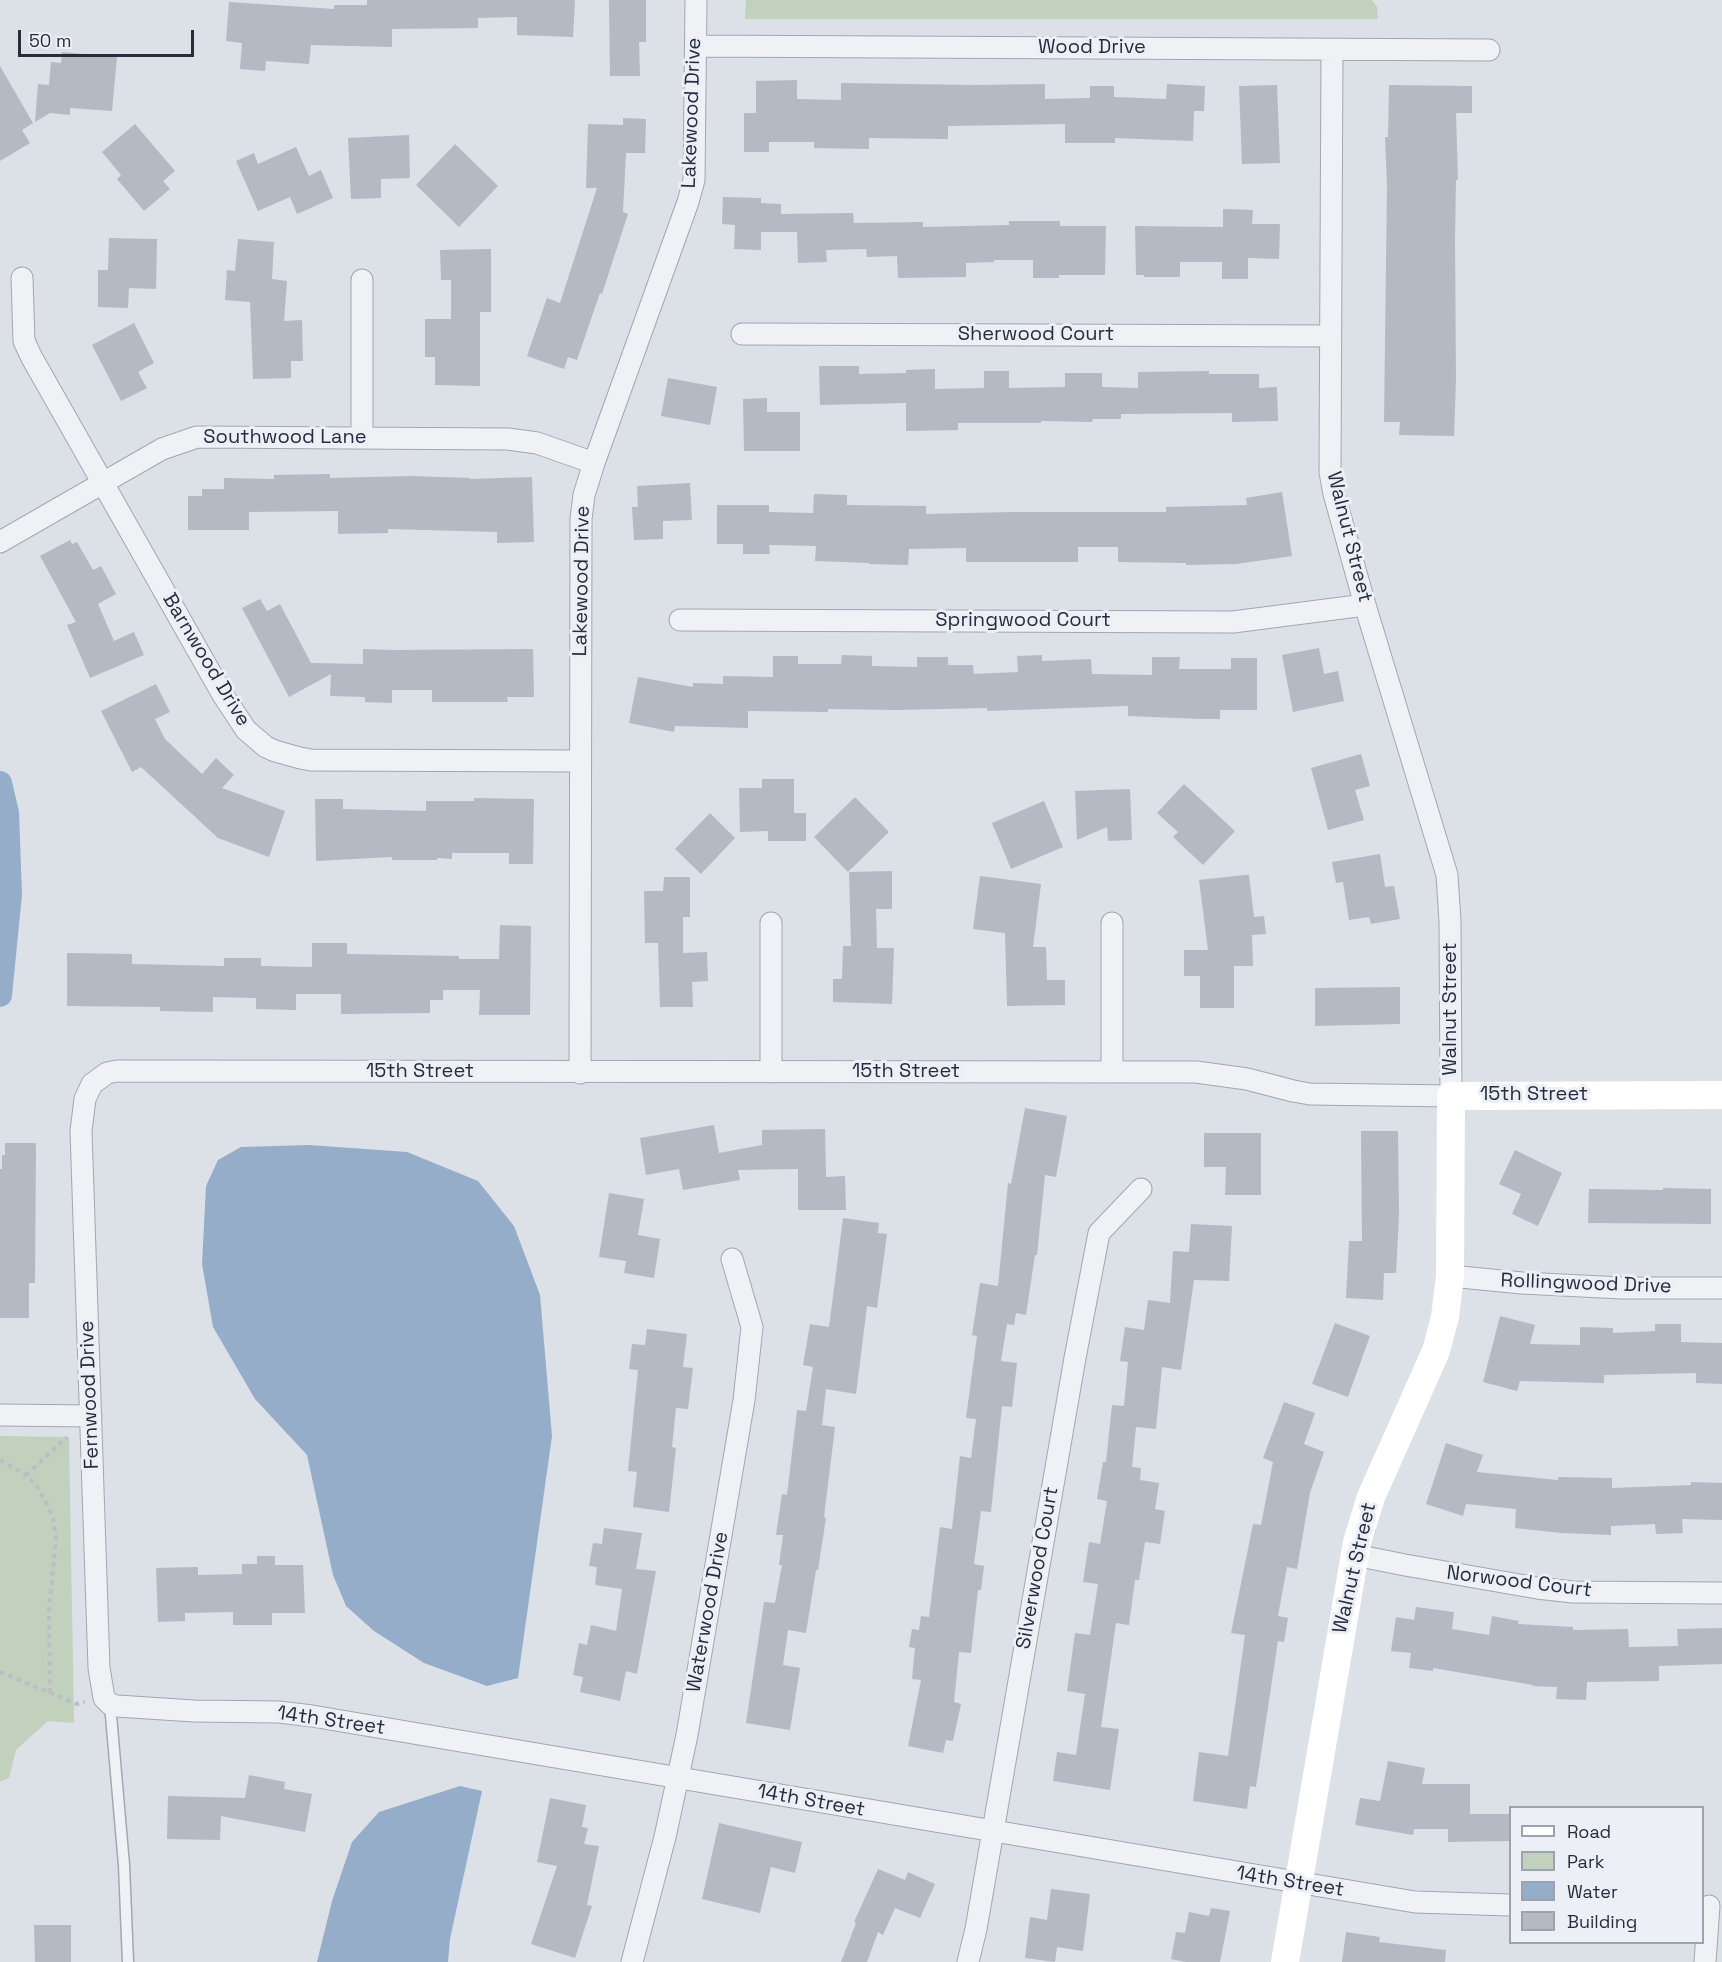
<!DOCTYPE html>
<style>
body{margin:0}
#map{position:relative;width:1722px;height:1962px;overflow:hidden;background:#dce0e7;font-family:"Space Grotesk",sans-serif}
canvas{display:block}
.legend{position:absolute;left:1509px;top:1806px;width:195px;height:138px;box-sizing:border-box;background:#eceff5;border:2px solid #9da2ac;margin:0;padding:8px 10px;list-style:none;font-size:18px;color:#262e3e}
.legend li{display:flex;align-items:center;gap:12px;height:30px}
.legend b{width:30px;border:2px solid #9da2ac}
.scale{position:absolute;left:18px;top:30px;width:176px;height:27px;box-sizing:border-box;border:3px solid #262e3e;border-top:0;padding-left:8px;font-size:18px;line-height:21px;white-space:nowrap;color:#262e3e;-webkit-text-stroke:4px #eceff5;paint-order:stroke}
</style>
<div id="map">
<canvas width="1722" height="1962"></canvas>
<ul class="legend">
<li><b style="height:8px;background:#fff"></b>Road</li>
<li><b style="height:16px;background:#c2d1bd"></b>Park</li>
<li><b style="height:16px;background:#96adc9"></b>Water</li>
<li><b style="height:16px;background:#b4b9c4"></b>Building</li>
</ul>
<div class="scale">50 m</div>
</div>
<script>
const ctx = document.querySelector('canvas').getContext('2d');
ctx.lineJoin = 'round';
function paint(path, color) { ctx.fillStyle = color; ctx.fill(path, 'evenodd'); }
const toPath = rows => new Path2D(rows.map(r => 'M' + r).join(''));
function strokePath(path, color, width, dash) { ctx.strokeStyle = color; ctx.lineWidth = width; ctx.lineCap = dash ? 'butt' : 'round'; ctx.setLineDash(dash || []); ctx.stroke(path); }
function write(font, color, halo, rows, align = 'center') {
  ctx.font = font + ' "Space Grotesk",sans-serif'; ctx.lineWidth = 6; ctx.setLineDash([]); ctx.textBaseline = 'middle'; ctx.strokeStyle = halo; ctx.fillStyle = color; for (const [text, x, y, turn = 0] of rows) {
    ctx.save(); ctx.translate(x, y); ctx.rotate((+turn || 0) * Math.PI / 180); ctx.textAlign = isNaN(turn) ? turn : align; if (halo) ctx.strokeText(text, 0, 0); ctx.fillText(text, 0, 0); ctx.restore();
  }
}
paint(toPath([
 [746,0,1372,0,1377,7,1378,19,745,19],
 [0,1436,69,1437,74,1723,48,1721,16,1750,9,1778,0,1782]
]), '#c2d1bd');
paint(toPath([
 [309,1145,407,1152,478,1181,514,1226,540,1295,552,1436,518,1678,487,1686,424,1663,374,1631,346,1606,333,1575,307,1455,255,1399,213,1327,202,1264,206,1186,218,1160,241,1147],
 [460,1786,482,1791,450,1939,448,1962,317,1962,332,1901,352,1842,379,1812]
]), '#96adc9');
strokePath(toPath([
 [0,783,7,813,10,894,0,995]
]), '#96adc9', 24);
paint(toPath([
 [367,0,575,0,573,37,517,35,517,17,478,18,478,28,392,29,392,47,311,45,309,64,266,61,265,71,240,69,242,43,226,41,229,2,334,9,334,5,367,5],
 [609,0,646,0,646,42,639,42,640,76,610,76],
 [62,52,117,57,112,111,70,108,70,115,50,113,35,122,38,84,49,85,51,62,61,63],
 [0,66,33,123,22,130,30,143,0,161],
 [797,80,797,99,841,100,841,83,974,85,1045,84,1045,99,1090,98,1090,86,1114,86,1114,97,1166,99,1167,84,1205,86,1204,111,1194,111,1193,141,1115,138,1115,143,1065,143,1065,124,948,126,948,139,869,138,869,149,814,148,814,142,769,142,769,152,744,152,744,113,756,113,756,81],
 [1277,85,1280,163,1242,164,1239,86],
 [1389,85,1472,86,1472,113,1456,113,1458,180,1456,180,1455,239,1456,380,1454,436,1399,435,1400,422,1384,422,1387,185,1385,137,1388,137],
 [623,118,646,119,645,153,626,153,623,212,628,214,602,294,600,293,577,360,568,357,564,369,527,356,547,298,560,303,597,188,586,188,588,124,623,125],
 [135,124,175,171,163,181,170,189,144,211,117,179,121,175,102,152],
 [409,135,410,178,381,179,381,198,351,199,348,138],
 [455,144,498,186,459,227,416,185],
 [296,147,309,176,321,170,333,198,297,214,290,197,258,211,236,161,254,153,258,164],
 [723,197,761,198,761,203,781,204,781,214,853,213,854,223,923,222,923,227,1009,225,1009,221,1060,221,1060,226,1106,226,1105,275,1059,275,1059,278,1033,278,1033,260,994,260,994,262,966,263,966,277,898,278,897,256,867,257,866,249,826,250,827,262,798,263,797,232,761,232,761,250,734,249,735,225,722,224],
 [1223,209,1253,210,1252,224,1280,224,1279,259,1248,258,1248,279,1222,279,1222,262,1180,262,1180,277,1144,277,1144,275,1136,275,1135,226,1223,227],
 [109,238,157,239,156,289,129,288,128,308,98,307,98,270,108,270],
 [238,239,274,242,272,279,287,281,284,321,302,320,303,361,291,361,291,378,253,379,250,302,225,300,227,270,235,271],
 [491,249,491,312,480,312,480,386,435,385,435,357,425,357,425,319,451,319,451,280,441,280,440,250],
 [134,323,154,363,138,372,147,388,121,401,92,345],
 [819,366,859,366,859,374,906,373,906,370,935,369,935,389,984,388,984,371,1009,371,1009,388,1065,387,1065,373,1102,373,1102,387,1138,388,1138,372,1209,371,1209,374,1259,374,1259,388,1277,387,1278,421,1232,422,1232,413,1121,414,1121,419,1093,419,1092,422,1041,421,1041,423,958,423,958,430,906,431,906,403,820,405],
 [668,378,717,387,710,425,661,416],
 [767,398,767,412,800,412,800,451,744,451,743,399],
 [330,474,330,478,411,476,470,478,470,479,532,477,534,542,497,543,497,532,388,529,388,533,338,534,338,511,249,512,249,530,188,530,188,496,202,496,202,489,224,489,224,478,274,479,274,475],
 [690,483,692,520,663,521,663,539,634,540,632,507,638,507,637,486],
 [1282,492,1292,556,1236,564,1186,565,1186,563,1118,562,1118,547,1078,547,1078,562,966,562,966,548,909,549,908,565,869,564,869,563,815,561,816,546,769,545,770,554,743,554,743,544,717,544,717,505,769,505,769,512,813,513,814,494,847,495,847,505,926,506,926,514,1012,512,1166,512,1166,507,1247,505,1246,498],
 [70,540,72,544,77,542,93,570,101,566,116,594,98,604,114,641,134,632,144,655,90,678,67,625,76,622,40,556],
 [260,599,267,611,280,604,311,663,363,664,363,649,393,650,533,649,534,697,507,697,508,702,432,702,432,690,392,690,392,703,365,702,365,697,330,696,331,674,289,697,242,608],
 [1319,648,1324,674,1338,671,1344,701,1293,712,1282,655],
 [842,655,872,656,872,666,917,667,917,657,948,657,948,665,973,665,974,674,1018,672,1017,656,1042,655,1042,661,1091,659,1092,674,1152,675,1152,657,1180,657,1179,669,1231,669,1231,658,1257,658,1257,710,1220,710,1220,719,1201,719,1128,716,1128,706,987,711,987,708,897,710,828,709,828,712,748,711,748,728,675,726,674,732,629,723,638,677,693,687,693,683,723,684,723,676,773,677,773,656,798,656,798,664,841,664],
 [156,684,170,712,155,719,165,739,202,774,216,758,234,775,222,788,285,811,269,857,218,838,141,767,132,772,101,711],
 [1361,754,1370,786,1355,790,1364,820,1328,830,1311,768],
 [762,779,794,779,794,813,806,813,806,841,768,841,768,831,740,832,739,788,762,788],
 [1184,784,1235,831,1203,865,1173,837,1178,832,1157,813],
 [1130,789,1132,840,1108,841,1107,827,1077,840,1075,791],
 [855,797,889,832,848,872,814,837],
 [474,798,534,799,533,864,509,864,509,853,452,853,452,859,437,858,437,860,392,860,392,857,316,861,315,799,343,799,343,809,426,811,426,801,474,801],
 [1044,801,1063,847,1011,869,992,823],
 [710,813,735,838,701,874,675,849],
 [1380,854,1385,887,1394,886,1400,919,1371,924,1369,917,1349,920,1343,882,1336,883,1332,862],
 [892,871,892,909,876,909,877,948,894,948,892,1004,833,1002,833,979,842,979,843,946,851,946,849,872],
 [1244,875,1249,875,1254,917,1264,916,1266,934,1252,935,1253,966,1234,966,1234,1008,1200,1008,1200,976,1184,976,1184,950,1208,950,1199,880],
 [980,876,1041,884,1033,947,1046,947,1047,980,1065,980,1065,1005,1007,1006,1005,933,973,929],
 [664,877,690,877,690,917,683,917,683,953,707,952,708,981,692,982,693,1007,660,1007,658,943,645,943,644,891,663,891],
 [500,925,531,926,530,1015,479,1015,480,990,443,990,443,1000,430,1000,430,1013,341,1014,341,994,296,994,296,1010,256,1009,256,998,213,997,213,1012,160,1011,160,1007,67,1006,67,953,132,954,132,964,224,966,224,958,261,958,261,966,312,967,312,943,347,943,347,954,459,956,459,959,499,959],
 [1400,987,1400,1024,1315,1026,1315,988],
 [1025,1108,1067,1116,1056,1177,1045,1175,1037,1255,1035,1255,1026,1315,1016,1313,1014,1325,1007,1324,1001,1361,1017,1363,1012,1407,1002,1406,991,1512,981,1511,974,1564,984,1566,981,1590,978,1590,971,1653,959,1652,954,1702,961,1704,953,1741,946,1740,943,1753,908,1746,921,1680,912,1679,915,1648,909,1647,912,1629,919,1630,921,1616,929,1617,940,1527,952,1529,960,1456,971,1458,976,1419,966,1418,977,1336,972,1335,980,1283,998,1286,1008,1183,1011,1184],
 [714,1125,719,1153,762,1145,762,1130,825,1129,826,1177,845,1176,846,1210,798,1210,798,1169,738,1170,740,1180,683,1190,679,1169,646,1175,640,1138],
 [1361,1131,1398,1131,1399,1215,1396,1273,1384,1273,1383,1300,1346,1298,1349,1241,1362,1241],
 [1204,1133,1261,1133,1261,1195,1225,1195,1226,1167,1204,1167],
 [5,1143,36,1143,35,1283,29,1283,29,1318,0,1318,0,1169,2,1169,2,1155,5,1155],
 [1515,1150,1562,1173,1538,1226,1512,1214,1521,1194,1499,1184],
 [1663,1188,1711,1189,1711,1224,1588,1223,1589,1189,1663,1190],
 [609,1193,644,1199,638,1235,660,1239,654,1278,624,1273,626,1261,599,1257],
 [843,1218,879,1223,878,1233,887,1234,877,1308,867,1306,856,1394,826,1389,822,1425,835,1427,824,1517,826,1518,818,1570,816,1570,806,1633,788,1630,783,1665,800,1668,790,1730,746,1723,764,1602,775,1603,782,1565,779,1565,783,1535,776,1535,782,1494,787,1495,797,1410,806,1411,813,1367,803,1365,810,1324,829,1327],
 [1191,1224,1232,1226,1229,1281,1194,1280,1181,1370,1162,1367,1156,1429,1136,1427,1132,1467,1141,1468,1140,1480,1159,1483,1155,1509,1165,1511,1160,1544,1145,1542,1139,1580,1135,1580,1129,1625,1116,1623,1101,1727,1119,1729,1110,1790,1053,1781,1057,1752,1076,1755,1085,1694,1067,1691,1075,1633,1090,1635,1098,1584,1083,1582,1089,1542,1100,1544,1107,1501,1097,1499,1103,1462,1106,1462,1112,1405,1124,1406,1128,1362,1120,1361,1125,1327,1144,1330,1148,1300,1170,1303,1173,1251,1189,1252],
 [1500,1316,1535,1325,1530,1344,1580,1345,1580,1327,1613,1328,1613,1333,1655,1331,1655,1324,1681,1324,1681,1342,1722,1343,1722,1384,1696,1383,1696,1373,1604,1375,1604,1383,1520,1381,1517,1391,1483,1382],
 [1335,1323,1370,1336,1348,1397,1312,1384],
 [647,1329,687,1334,683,1367,693,1368,688,1409,676,1408,672,1447,676,1448,669,1512,633,1507,637,1472,628,1471,638,1370,629,1369,632,1344,645,1345],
 [1284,1402,1315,1413,1304,1444,1324,1452,1310,1493,1297,1569,1287,1567,1278,1616,1288,1618,1284,1642,1278,1641,1256,1787,1250,1786,1247,1809,1193,1801,1199,1752,1228,1756,1245,1635,1231,1633,1253,1524,1261,1525,1273,1462,1263,1458],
 [1446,1443,1483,1455,1477,1472,1558,1480,1558,1477,1612,1478,1612,1488,1691,1485,1691,1482,1722,1483,1722,1520,1682,1519,1683,1533,1656,1534,1655,1524,1611,1526,1611,1535,1561,1533,1515,1528,1516,1509,1466,1504,1463,1516,1426,1504],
 [604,1528,642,1533,636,1569,656,1571,637,1674,626,1671,620,1701,580,1692,583,1677,573,1675,579,1643,587,1645,591,1625,616,1631,622,1589,595,1585,597,1567,589,1566,593,1543,602,1544],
 [257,1556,275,1556,275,1565,303,1565,305,1613,272,1613,272,1625,233,1625,233,1612,185,1613,185,1621,158,1622,156,1568,198,1567,198,1575,242,1574,242,1564,257,1564],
 [1416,1607,1454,1612,1452,1629,1489,1635,1492,1616,1519,1621,1518,1624,1573,1627,1573,1630,1628,1629,1629,1647,1678,1646,1677,1629,1722,1628,1722,1664,1659,1666,1659,1681,1587,1682,1586,1700,1556,1699,1557,1687,1533,1686,1533,1685,1433,1668,1433,1671,1409,1668,1411,1653,1391,1651,1396,1617,1414,1620],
 [1388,1761,1425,1768,1422,1784,1470,1784,1470,1814,1510,1814,1510,1841,1448,1842,1448,1829,1414,1829,1413,1835,1355,1825,1360,1798,1380,1801],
 [249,1775,285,1782,284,1789,312,1794,305,1832,221,1816,220,1840,167,1839,168,1796,245,1798],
 [550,1798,586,1805,582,1827,588,1828,584,1844,599,1846,587,1905,592,1906,575,1958,531,1944,557,1866,537,1862],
 [719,1823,802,1842,795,1873,771,1867,760,1913,702,1899],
 [878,1869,905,1880,908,1872,935,1884,920,1918,895,1908,883,1935,878,1932,867,1962,841,1962,856,1923,854,1922],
 [1051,1889,1090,1894,1083,1951,1057,1947,1055,1962,1025,1958,1030,1917,1047,1920],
 [1211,1908,1230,1911,1220,1962,1186,1962,1171,1959,1176,1932,1185,1933,1189,1912,1209,1916],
 [34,1925,71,1925,71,1962,35,1962],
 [1346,1932,1380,1937,1379,1942,1446,1950,1445,1962,1342,1962]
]), '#b4b9c4');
const lane = toPath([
 [110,1704,124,1865,128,1962]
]);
const street = toPath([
 [696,46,1489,50],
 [1332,49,1330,472,1334,494,1365,605,1447,875,1450,921,1451,1096,1310,1094,1293,1091,1247,1079,1196,1072,117,1071,107,1073,92,1084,85,1099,81,1131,99,1668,104,1698,110,1704,117,1706,194,1711,279,1712,312,1716,1415,1902,1510,1905],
 [22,278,24,341,32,358,223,695,246,730,266,747,275,751,300,758,311,760,580,761],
 [362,280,362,438],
 [742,334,1330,336],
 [0,542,162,449,197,437,508,439,537,443,594,463],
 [680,620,1233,622,1365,605],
 [771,923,771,1072],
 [1112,923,1112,1071],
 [580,1073,581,519,584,495,594,463,688,202,694,180,696,0],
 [1450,1276,1522,1283,1622,1288,1722,1288],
 [0,1415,91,1416],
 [1355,1555,1405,1565,1537,1588,1573,1592,1722,1593],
 [632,1962,665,1837,687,1735,744,1400,752,1327,732,1259],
 [968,1962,976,1929,1075,1358,1099,1233,1141,1189],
 [1705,1962,1709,1906]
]);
strokePath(lane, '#a2a7b1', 13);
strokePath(street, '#a2a7b1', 23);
strokePath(toPath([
 [0,1460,26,1475,36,1485,45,1500,53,1518,56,1539,49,1611,50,1693],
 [26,1475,67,1437],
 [0,1672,77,1704,85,1702]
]), '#bbbec5', 4, [4.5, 4.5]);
strokePath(lane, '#eff1f5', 10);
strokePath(street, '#eff1f5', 21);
strokePath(toPath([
 [1285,1962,1357,1542,1371,1497,1436,1351,1445,1317,1450,1276,1451,1096,1722,1095]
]), '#fff', 28);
write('20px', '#262e3e', '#eceff5', [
 ["Wood Drive",1092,48],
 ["Lakewood Drive",692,113,-88],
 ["Sherwood Court",1036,335],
 ["Southwood Lane",285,438],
 ["Walnut Street",1349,537,76],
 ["Lakewood Drive",582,581,-89],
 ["Springwood Court",1023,621],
 ["Barnwood Drive",206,660,59],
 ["Walnut Street",1451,1009,-90],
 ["15th Street",420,1072],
 ["15th Street",906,1072],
 ["15th Street",1534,1095],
 ["Rollingwood Drive",1586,1284,2],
 ["Fernwood Drive",90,1395,-92],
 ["Silverwood Court",1038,1568,-80],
 ["Walnut Street",1355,1568,-77],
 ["Norwood Court",1519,1582,7],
 ["Waterwood Drive",708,1612,-80],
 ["14th Street",331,1721,8],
 ["14th Street",811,1801,10],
 ["14th Street",1290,1882,9]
]);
</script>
